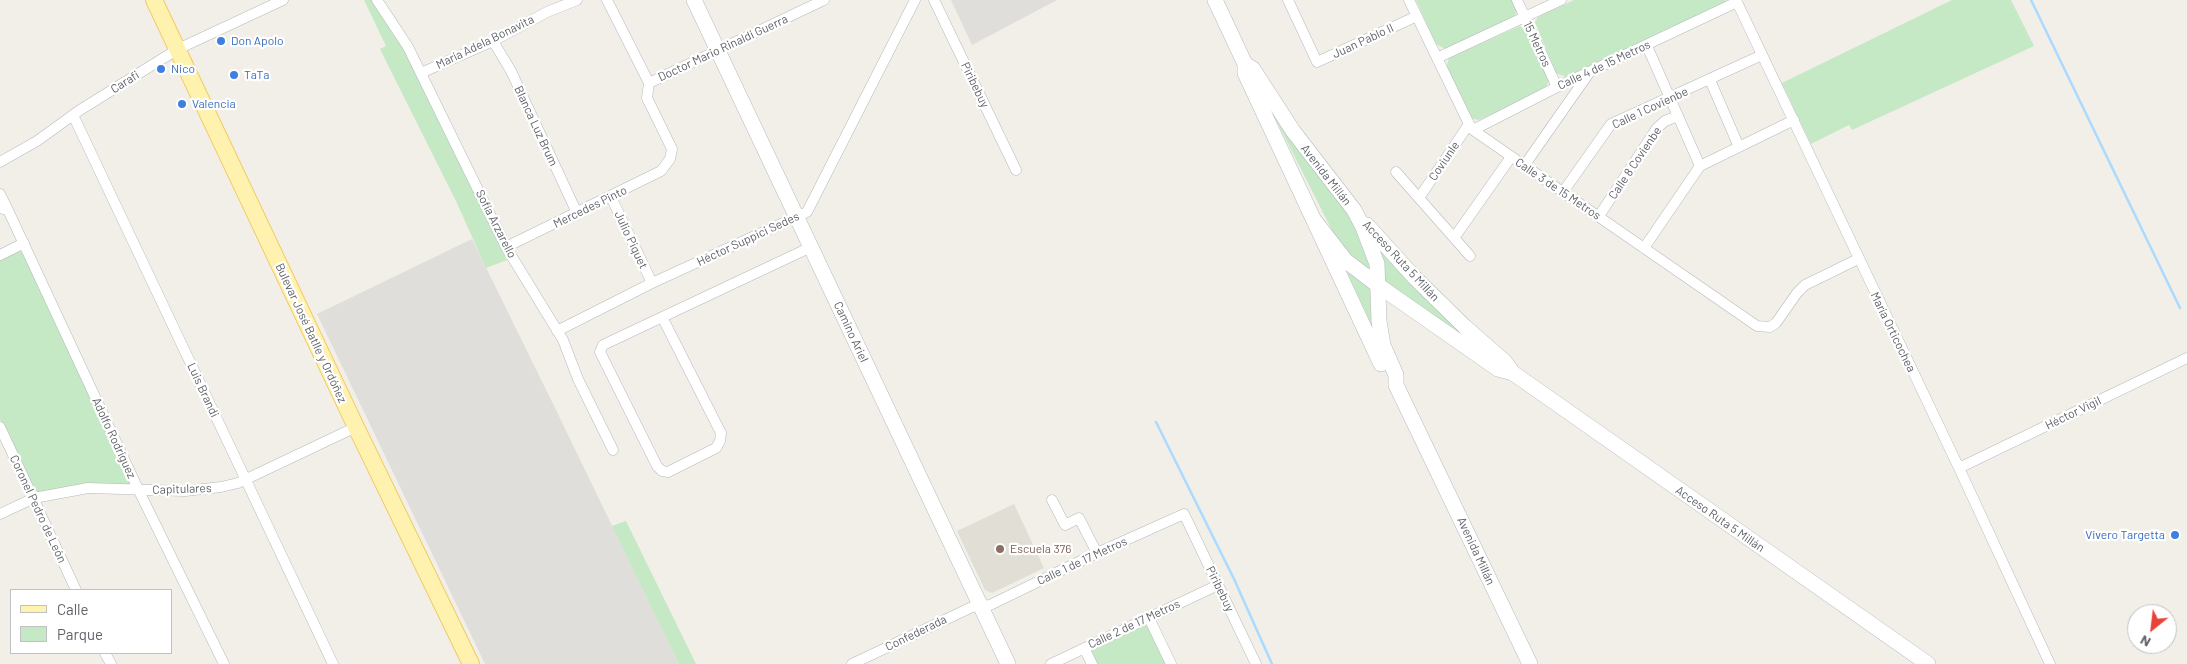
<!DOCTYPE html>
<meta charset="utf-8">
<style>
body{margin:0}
#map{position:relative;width:2187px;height:664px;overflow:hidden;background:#f1efe8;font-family:Barlow,sans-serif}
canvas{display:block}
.legend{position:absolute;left:10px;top:589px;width:162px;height:65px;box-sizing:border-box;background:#fff;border:1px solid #bfc1c3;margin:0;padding:6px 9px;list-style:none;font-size:15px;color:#5f6368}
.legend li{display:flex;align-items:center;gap:10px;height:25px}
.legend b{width:25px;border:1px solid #bfc1c3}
.north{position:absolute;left:2127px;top:604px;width:50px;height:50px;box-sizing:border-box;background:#fff;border:1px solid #bfc1c3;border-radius:50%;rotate:209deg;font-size:14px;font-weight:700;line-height:20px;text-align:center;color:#5f6368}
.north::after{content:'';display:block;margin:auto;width:18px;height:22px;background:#ea4335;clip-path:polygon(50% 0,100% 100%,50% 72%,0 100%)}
</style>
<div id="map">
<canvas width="2187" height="664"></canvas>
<ul class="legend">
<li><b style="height:6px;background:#fff2af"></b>Calle</li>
<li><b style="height:14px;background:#c5e8c5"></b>Parque</li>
</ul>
<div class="north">N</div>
</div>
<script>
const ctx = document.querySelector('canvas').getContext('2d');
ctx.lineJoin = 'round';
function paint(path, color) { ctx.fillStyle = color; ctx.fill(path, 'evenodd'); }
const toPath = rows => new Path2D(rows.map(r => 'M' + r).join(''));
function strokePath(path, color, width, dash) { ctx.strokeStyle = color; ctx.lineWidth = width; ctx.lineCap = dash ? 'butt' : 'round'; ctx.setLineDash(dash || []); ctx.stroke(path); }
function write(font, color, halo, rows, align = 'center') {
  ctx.font = font + ' Barlow,sans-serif'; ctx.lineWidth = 4.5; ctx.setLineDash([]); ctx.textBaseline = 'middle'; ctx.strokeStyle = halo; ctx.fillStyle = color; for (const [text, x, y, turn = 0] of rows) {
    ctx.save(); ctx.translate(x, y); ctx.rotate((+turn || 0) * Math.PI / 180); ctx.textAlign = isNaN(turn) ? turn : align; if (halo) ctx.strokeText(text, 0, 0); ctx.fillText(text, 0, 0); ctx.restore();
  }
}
paint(toPath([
 [951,0,1057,0,972,45],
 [472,239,556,410,679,664,485,664,317,314]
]), '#e0deda');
paint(toPath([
 [1014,504,1044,568,992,593,985,590,957,531]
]), '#e1ded6');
paint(toPath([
 [364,0,375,0,403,42,507,260,486,268,456,201,380,49,386,46],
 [1416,0,1512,0,1517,11,1513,19,1447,50,1436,44],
 [1574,0,1726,0,1724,3,1569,78,1556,73,1535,22,1538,17],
 [1952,0,2011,0,2034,46,1852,130,1849,125,1811,144,1782,83],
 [1520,26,1527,31,1549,81,1545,88,1541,91,1479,120,1474,119,1469,116,1446,68,1449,58],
 [1272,112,1360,231,1375,276,1352,258,1336,238],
 [1372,238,1496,360,1383,282],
 [19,251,23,253,131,483,129,485,36,494,0,419,0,260],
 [1351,270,1376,287,1376,335,1348,274],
 [626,521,696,664,679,664,612,526],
 [1146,625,1150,627,1168,664,1096,664,1091,654,1092,651]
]), '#c5e8c5');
strokePath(toPath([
 [2031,0,2180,308],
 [1156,422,1234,579,1272,664]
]), '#aadaff', 2.5);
const street = toPath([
 [377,0,408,47,506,247,563,340,578,379,613,450],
 [934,0,1016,170],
 [1288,0,1317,62,1417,16],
 [1409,0,1469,124,1473,130,1757,326,1770,327,1776,323,1797,293,1805,285,1858,259],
 [1517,0,1557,87],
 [1736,0,1959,468,2050,664],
 [493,41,511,71,577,213],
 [1647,46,1700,166],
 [1437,58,1561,0],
 [421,73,493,41,547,12,577,0],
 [1710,80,1739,147],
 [649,83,824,0],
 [73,115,333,664],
 [1473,130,1557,87,1737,2],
 [0,162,37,141,80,110,178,49,283,0],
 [1524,166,1589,73],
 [1396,172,1470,256],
 [1563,192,1611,124,1762,55],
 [0,194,8,210],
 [611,197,652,283],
 [1419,198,1469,124],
 [0,208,8,210,138,489,224,664],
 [1599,216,1657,128,1665,121,1678,116],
 [1454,238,1511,157],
 [506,247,661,171,670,159,672,149,647,98,649,83,607,0],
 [1644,248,1700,166,1794,120],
 [0,255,24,243],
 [662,317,721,433,720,441,716,448,668,472,662,471,657,466,600,352,603,345,811,247],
 [557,331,652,283,807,212,915,0],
 [0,427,76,590],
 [1959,468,2187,358],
 [1052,500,1065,525,1079,518,1097,553],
 [0,514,34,498,88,488,185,491,221,487,238,483,356,427],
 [1149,618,1171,664],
 [1084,648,1092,664],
 [105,653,111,664],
 [852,664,972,607,990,605,1097,553,1184,514,1256,664],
 [1051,664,1218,585]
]);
const secondary = toPath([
 [694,0,1008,664],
 [1215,0,1245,64,1253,69,1293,131,1354,210,1363,227,1377,264,1379,321,1383,345,1396,375,1396,385,1530,664],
 [1245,65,1245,73,1381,364],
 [1314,220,1346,261,1379,286,1498,369,1513,373,1928,664],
 [1367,225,1415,278,1465,327,1505,362,1511,370]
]);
const primary = toPath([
 [154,0,356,427,471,664]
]);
strokePath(street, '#b5b8bc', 11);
strokePath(secondary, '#b6babf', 16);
strokePath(primary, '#f2c960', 18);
strokePath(street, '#fff', 10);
strokePath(secondary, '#fff', 15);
strokePath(primary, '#fff2af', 16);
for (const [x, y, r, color] of [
 [221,41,5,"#3f7fe0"],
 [161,69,5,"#3f7fe0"],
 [234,75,5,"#3f7fe0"],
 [182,104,5,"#3f7fe0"],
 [2175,535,5,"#3f7fe0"],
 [1000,549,5,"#8d6e63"]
]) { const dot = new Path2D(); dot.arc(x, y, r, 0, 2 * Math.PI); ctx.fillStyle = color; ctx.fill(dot); strokePath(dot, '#fff', 2); }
write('12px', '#366cbe', '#fff', [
 ["Don Apolo",231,41],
 ["Nico",171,69],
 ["TaTa",244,75],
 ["Valencia",192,104],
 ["Vivero Targetta",2165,535,"right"]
], 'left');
write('12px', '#5f6368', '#fff', [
 ["Juan Pablo II",1363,41,-25],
 ["María Adela Bonavita",485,42,-26],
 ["15 Metros",1537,44,65],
 ["Doctor Mario Rinaldi Guerra",723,48,-25],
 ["Calle 4 de 15 Metros",1604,65,-25],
 ["Carafi",125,82,-32],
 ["Piribebuy",975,85,64],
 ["Calle 1 Covienbe",1650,108,-25],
 ["Blanca Luz Brum",536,126,65],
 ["Coviunle",1444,161,-56],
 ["Calle 8 Covienbe",1635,163,-56],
 ["Avenida Millán",1326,175,52],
 ["Calle 3 de 15 Metros",1558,189,34],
 ["Mercedes Pinto",590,207,-26],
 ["Sofía Arzarello",496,224,63],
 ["Héctor Suppici Sedes",748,239,-25],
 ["Julio Piquet",631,240,65],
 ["Acceso Ruta 5 Millán",1401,261,47],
 ["Camino Ariel",851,332,65],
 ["María Orticochea",1893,332,64],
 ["Bulevar José Batlle y Ordóñez",311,333,65],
 ["Luis Brandi",203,390,65],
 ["Héctor Vigil",2073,413,-26],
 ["Adolfo Rodríguez",114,438,65],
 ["Capitulares",182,489,-2],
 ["Coronel Pedro de León",38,509,65],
 ["Acceso Ruta 5 Millán",1720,519,35],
 ["Avenida Millán",1476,551,65],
 ["Calle 1 de 17 Metros",1082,561,-25],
 ["Piribebuy",1220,589,64],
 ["Calle 2 de 17 Metros",1134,624,-25],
 ["Confederada",916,633,-26]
]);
write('12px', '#785e54', '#fff', [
 ["Escuela 376",1010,549]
], 'left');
</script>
